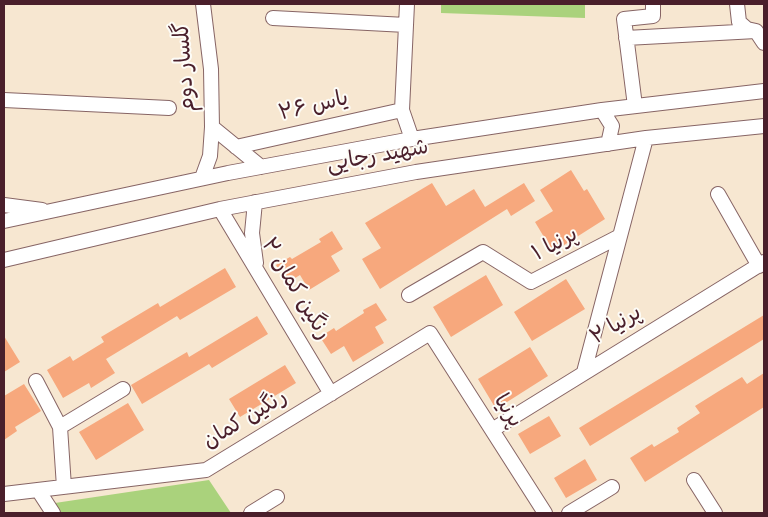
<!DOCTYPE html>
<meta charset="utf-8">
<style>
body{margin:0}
#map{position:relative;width:768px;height:517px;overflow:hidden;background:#f7e7d1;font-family:"Indie Flower",sans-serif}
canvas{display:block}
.frame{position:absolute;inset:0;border:5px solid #4a1f2b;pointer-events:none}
</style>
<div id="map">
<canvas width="768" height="517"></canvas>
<div class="frame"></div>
</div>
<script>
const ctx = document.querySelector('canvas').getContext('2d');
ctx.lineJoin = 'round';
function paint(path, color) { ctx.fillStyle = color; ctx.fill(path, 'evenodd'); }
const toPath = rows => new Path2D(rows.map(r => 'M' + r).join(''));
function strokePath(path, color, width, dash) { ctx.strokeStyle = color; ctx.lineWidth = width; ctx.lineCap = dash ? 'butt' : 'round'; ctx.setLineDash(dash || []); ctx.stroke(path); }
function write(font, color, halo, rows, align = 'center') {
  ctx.font = font + ' "Indie Flower","Playpen Sans Arabic",sans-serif'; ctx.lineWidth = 4; ctx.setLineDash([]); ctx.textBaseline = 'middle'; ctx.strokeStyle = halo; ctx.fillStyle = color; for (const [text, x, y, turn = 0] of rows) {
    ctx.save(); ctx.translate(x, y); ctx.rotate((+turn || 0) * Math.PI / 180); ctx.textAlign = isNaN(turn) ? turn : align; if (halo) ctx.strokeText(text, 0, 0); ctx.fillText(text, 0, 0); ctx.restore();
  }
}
paint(toPath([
 [441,4,585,4,585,18,441,13],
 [209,480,231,513,61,513,55,503]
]), '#aad27c');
paint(toPath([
 [571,170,584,191,587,189,605,219,553,252,535,222,553,211,540,190],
 [432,183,446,206,474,189,485,207,524,183,535,201,511,216,507,209,380,289,362,259,381,248,365,223],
 [332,231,343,249,331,256,340,271,309,290,300,275,287,283,276,265,290,257,292,259,321,242,319,239],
 [225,268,236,287,180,320,177,316,106,359,115,373,91,388,89,383,63,398,47,370,70,356,73,361,104,342,101,337,158,303,160,307],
 [486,275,503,305,451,337,433,307],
 [566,279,585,309,532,341,514,312],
 [376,303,387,320,375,327,384,343,353,362,344,346,331,354,320,337,334,328,336,331,364,313,363,310],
 [764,315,764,339,590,446,579,428],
 [257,316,268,334,212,368,209,364,142,404,131,385,187,352,189,357],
 [4,336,20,362,4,372],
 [530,347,548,376,496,409,478,379],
 [285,365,296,383,240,417,229,399],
 [764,373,764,407,645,482,630,458,652,444,654,447,679,432,677,428,700,413,695,406,719,391,742,377,747,384],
 [24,384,41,411,15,427,17,431,4,440,4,396],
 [128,403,144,430,96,460,79,432],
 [549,416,561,436,530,454,518,434],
 [585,459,597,480,566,498,554,478]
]), '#f7a87d');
const minor = toPath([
 [203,4,211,69,212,127],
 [407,4,402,110,412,139],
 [737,4,739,22,747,29,756,31,764,43],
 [273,18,406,25],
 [626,38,756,31],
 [4,100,169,108],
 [635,106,624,19,653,16,653,4],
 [602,110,612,126,608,144],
 [236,147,402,110],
 [202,178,210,156,212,127,261,167],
 [718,194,759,266],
 [255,202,252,233,256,263],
 [4,205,42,210],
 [220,209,331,394],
 [4,221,228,173,412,139,602,110,764,91],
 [4,260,220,209,416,172,646,138,764,126],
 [409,295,483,252,531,282,620,236],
 [584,372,646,138],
 [36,381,60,427],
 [492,430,764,262],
 [694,480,715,513],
 [64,487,60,427,123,389],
 [38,490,53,513],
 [4,494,206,470,430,333,545,513],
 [251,513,277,497],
 [569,513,612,487]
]);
strokePath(minor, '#876565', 16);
strokePath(minor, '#fff', 14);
write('22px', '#4a1f2b', '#fdfcf7', [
 ["گلسار دوم",187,67,-94],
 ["یاس ۲۶",314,108,-13],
 ["شهید رجایی",378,158,-10],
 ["پرنیا ۱",556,246,-28],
 ["رنگین کمان ۲",294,290,59],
 ["پرنیا ۲",617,327,-31],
 ["پرنیا",506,412,58],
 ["رنگین کمان",246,421,-31]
]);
</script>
